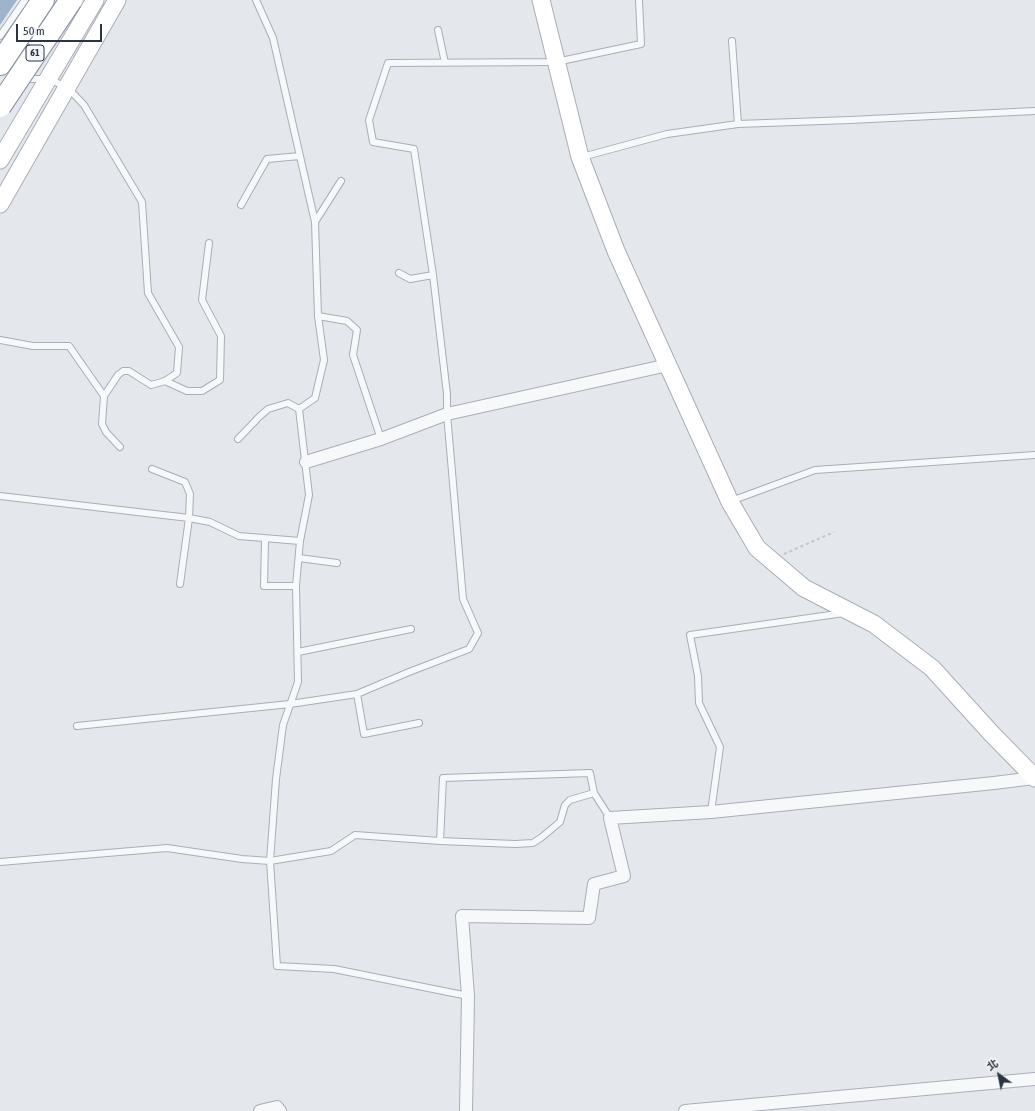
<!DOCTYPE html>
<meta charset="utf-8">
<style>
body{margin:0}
#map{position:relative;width:1035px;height:1111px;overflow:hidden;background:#e4e7ec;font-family:"Asap Condensed","Noto Sans TC",sans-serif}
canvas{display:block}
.north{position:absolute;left:979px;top:1055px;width:40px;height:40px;-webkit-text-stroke:3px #f4f6f9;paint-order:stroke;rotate:327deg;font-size:11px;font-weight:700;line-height:16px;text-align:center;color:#2b3445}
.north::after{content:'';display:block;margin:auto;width:14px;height:18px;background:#2b3445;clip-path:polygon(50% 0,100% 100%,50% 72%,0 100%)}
.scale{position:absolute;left:16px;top:24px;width:86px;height:18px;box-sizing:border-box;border:2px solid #2b3445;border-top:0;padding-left:5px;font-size:12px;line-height:14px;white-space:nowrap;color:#2b3445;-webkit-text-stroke:3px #f4f6f9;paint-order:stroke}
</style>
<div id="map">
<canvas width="1035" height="1111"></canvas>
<div class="north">北</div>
<div class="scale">50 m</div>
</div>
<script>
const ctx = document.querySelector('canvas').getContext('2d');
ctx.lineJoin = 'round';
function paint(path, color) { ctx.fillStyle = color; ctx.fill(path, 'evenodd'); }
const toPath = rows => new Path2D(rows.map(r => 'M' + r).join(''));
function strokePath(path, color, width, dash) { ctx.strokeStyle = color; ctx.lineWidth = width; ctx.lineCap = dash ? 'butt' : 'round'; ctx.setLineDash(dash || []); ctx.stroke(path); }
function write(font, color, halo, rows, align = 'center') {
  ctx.font = font + ' "Asap Condensed",sans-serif'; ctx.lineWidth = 3; ctx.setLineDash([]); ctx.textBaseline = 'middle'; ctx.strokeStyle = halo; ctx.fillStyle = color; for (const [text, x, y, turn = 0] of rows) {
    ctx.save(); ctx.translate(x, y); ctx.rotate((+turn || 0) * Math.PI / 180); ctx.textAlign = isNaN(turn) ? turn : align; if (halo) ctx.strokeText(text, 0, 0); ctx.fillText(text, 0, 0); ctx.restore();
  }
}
paint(toPath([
 [0,0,17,0,0,25]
]), '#9fb4cc');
const lane = toPath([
 [256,0,273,38,315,222,318,316,324,360,315,398,299,409,309,495,300,541,296,586,298,682,283,725,276,779,270,861,277,966,334,969,468,996],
 [438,30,445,63],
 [0,36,25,0],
 [732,41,738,124],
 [23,79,48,79,67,87,84,105,142,202,148,293,179,347,177,373,165,381],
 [582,157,667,134,738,124,850,120,1035,111],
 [241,205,267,159,300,156],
 [315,222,341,181],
 [399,273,410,279,433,275],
 [318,316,347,321,357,330,353,355,381,439],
 [0,340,33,346,69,346,104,396,118,375,123,371,129,371,151,385,165,381,187,391,202,391,220,380,221,336,202,300,209,243],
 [104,396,102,424,106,432,120,447],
 [238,439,259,417,268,409,288,403,299,409],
 [152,469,185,482,190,494,189,518,180,584],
 [0,496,189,518,210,522,239,536,300,541],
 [731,501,815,470,1035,455],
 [265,539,264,586,296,586],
 [299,558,337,563],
 [298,652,411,629],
 [357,694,364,734,419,723],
 [77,726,290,704,357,694,409,672,469,649,478,633,463,599,447,414,447,394,433,275,414,149,373,142,369,120,388,63,556,62,641,44,639,0],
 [711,812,720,747,699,703,698,676,690,635,844,613],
 [440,841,443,778,590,773,594,793],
 [0,862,167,848,242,859,270,861,331,851,355,835,440,841,515,844,533,843,542,837,560,822,565,805,570,800,594,793,610,818]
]);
const street = toPath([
 [306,462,381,439,447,414,668,365],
 [260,1111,277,1107,280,1111],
 [466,1111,468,996,462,916,589,918,594,884,624,876,610,818,711,812,994,783,1034,778],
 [685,1111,1035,1079]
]);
const secondary = toPath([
 [541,0,580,157,616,251,730,502,757,548,804,588,874,624,932,668,991,733,1035,778],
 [0,160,95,0],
 [0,204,117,0]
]);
const highway = toPath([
 [0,64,43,0]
]);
strokePath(lane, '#a9aeb7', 8);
strokePath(street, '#a9aeb7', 14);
strokePath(secondary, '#a9aeb7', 19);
strokePath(highway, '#8b94a3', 24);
strokePath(toPath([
 [784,554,834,532]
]), '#c2c5cb', 2, [3, 3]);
strokePath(lane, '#f7f8fa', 6);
strokePath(street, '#f7f8fa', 12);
strokePath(secondary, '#fff', 17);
strokePath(highway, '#fff', 22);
const highwayBridge = toPath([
 [0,106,71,0]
]);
strokePath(highwayBridge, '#8b94a3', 24, []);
strokePath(highwayBridge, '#fff', 22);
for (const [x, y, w] of [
 [35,53,18]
]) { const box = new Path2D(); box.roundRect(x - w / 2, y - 8, w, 16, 3); ctx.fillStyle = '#f4f6f9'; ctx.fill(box); strokePath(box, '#2b3445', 1); }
write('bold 10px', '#2b3445', null, [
 ["61",35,53]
]);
</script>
